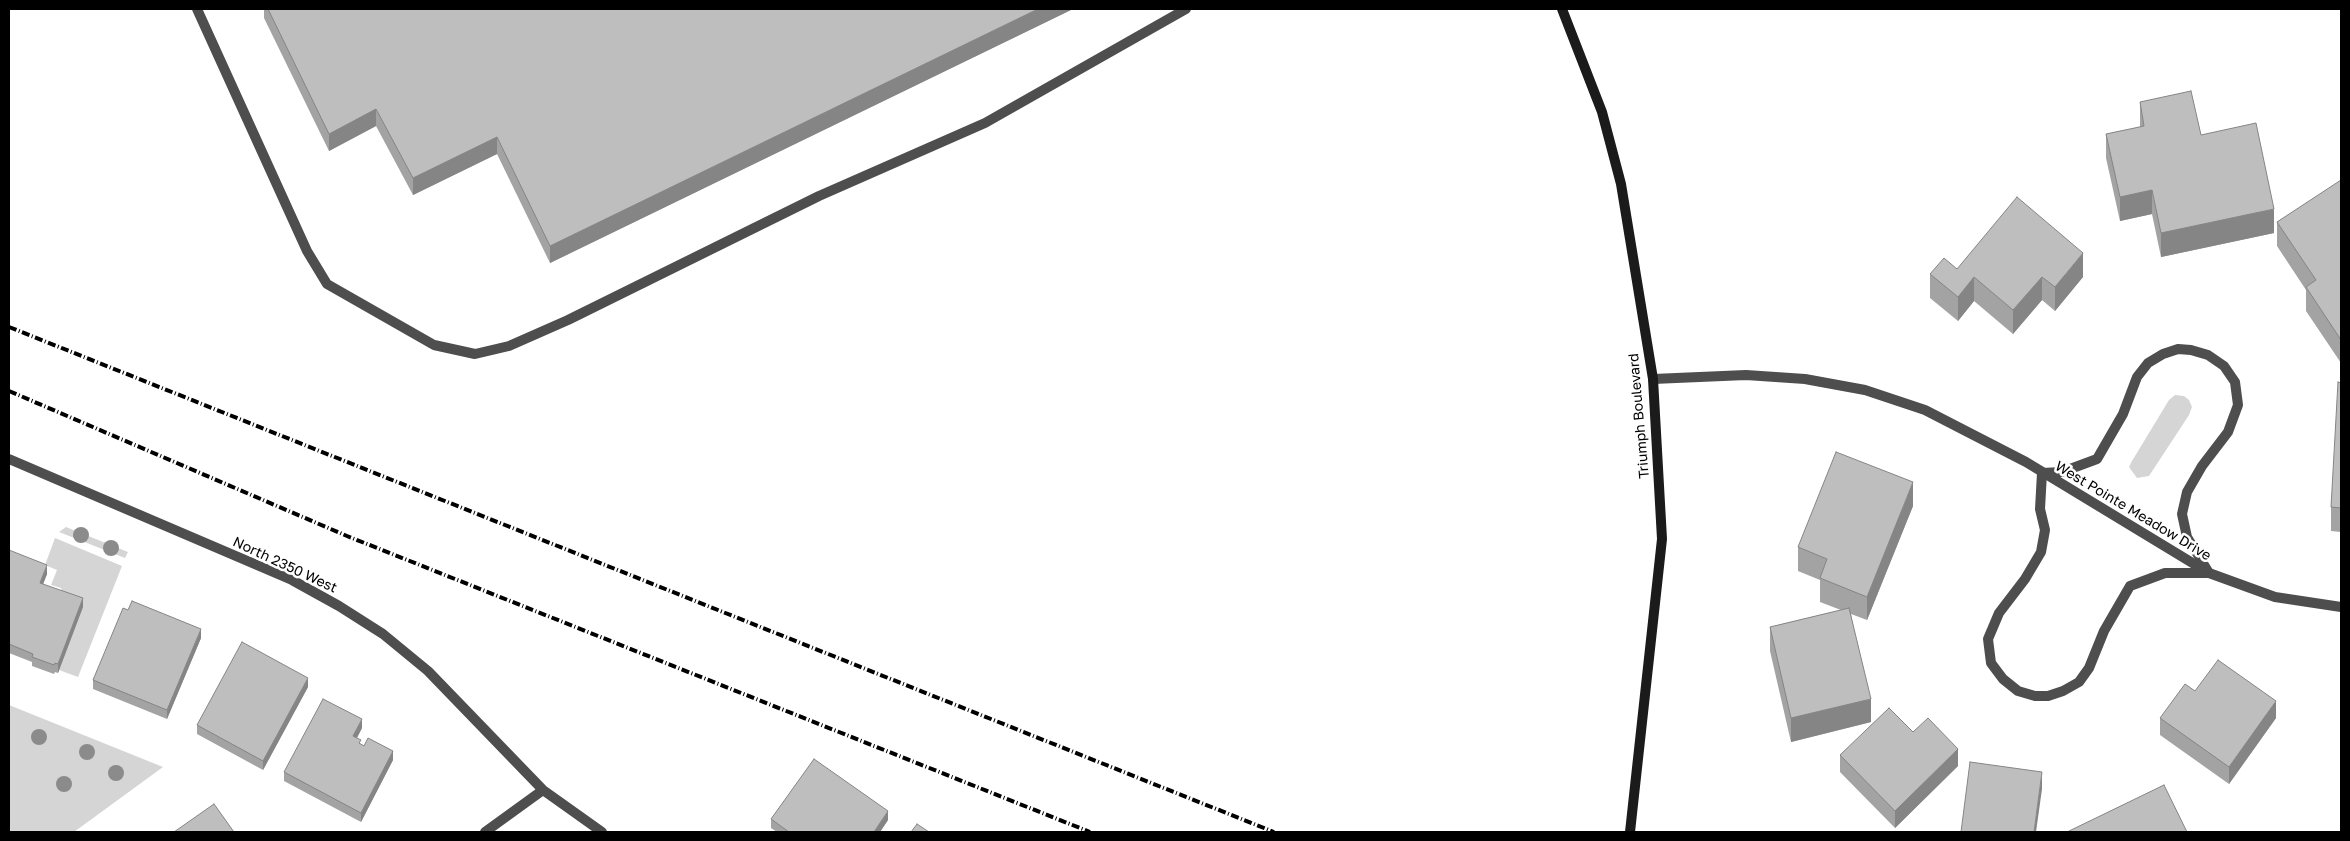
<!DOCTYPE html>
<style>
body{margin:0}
#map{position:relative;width:2350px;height:841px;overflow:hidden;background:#fff;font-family:"Golos Text",sans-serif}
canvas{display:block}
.frame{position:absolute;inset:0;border:10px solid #000;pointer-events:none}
</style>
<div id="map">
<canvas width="2350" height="841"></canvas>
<div class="frame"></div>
</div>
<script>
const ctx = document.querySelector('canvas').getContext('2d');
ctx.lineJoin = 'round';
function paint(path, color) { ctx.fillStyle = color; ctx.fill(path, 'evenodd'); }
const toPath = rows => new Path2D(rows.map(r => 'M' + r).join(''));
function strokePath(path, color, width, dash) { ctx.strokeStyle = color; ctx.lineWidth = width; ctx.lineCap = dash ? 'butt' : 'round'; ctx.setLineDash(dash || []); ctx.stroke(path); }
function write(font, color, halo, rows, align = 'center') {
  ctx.font = font + ' "Golos Text",sans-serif'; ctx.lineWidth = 5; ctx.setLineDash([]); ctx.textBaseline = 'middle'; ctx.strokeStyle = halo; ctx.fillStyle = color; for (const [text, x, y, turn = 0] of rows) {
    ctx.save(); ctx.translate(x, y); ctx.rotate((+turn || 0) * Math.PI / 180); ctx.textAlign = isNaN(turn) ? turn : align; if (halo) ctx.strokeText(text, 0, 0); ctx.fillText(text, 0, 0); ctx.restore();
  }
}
paint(toPath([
 [2175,395,2184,396,2189,400,2192,407,2189,415,2149,476,2137,478,2129,467,2132,461,2169,400],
 [66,527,128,552,125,558,59,532],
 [55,538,122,566,78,677,59,670,83,607,62,592,61,588,51,585,57,570,45,565],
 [9,705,163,767,74,832,9,832]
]), '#d5d5d5');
strokePath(toPath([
 [197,9,307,251,327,284,434,345,475,354,509,346,568,320,819,196,985,123,1186,9],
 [2178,349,2191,350,2208,355,2224,366,2235,382,2238,405,2228,432,2202,466,2187,492,2182,514,2187,537,2209,573,2165,573,2130,586,2104,631,2089,668,2079,682,2063,691,2048,696,2035,696,2018,691,2003,679,1991,663,1988,639,1999,613,2025,579,2041,552,2045,530,2040,509,2042,473,2062,472,2097,459,2123,414,2137,377,2148,363,2163,354,2178,349]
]), '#4e4e4e', 10);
strokePath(toPath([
 [1653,379,1746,375,1805,379,1865,390,1925,410,2026,462,2209,573,2275,597,2341,607],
 [9,459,292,580,339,606,383,634,428,671,543,790,602,832],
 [485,832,543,790]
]), '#4e4e4e', 10);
strokePath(toPath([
 [1562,9,1602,112,1621,184,1653,379,1662,539,1630,832]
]), '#1b1b1b', 10);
strokePath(toPath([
 [9,327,1274,832],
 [9,391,347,536,1090,832]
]), '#000', 4, [8, 2.5, 1, 2.5]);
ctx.fillStyle = '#8b8b8b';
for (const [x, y] of [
 [81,535],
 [111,548],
 [39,737],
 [87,752],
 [116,773],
 [64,784]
]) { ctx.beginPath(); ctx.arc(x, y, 8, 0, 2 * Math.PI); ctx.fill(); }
paint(toPath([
 [264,9,1073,9,550,263,497,154,413,195,376,126,329,151,264,18],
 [2140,102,2201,135,2274,233,2161,257,2152,214,2120,221,2106,158,2106,134,2140,127],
 [2341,181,2341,363,2306,311,2306,290,2277,246,2277,222],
 [1957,269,2083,277,2055,311,2042,300,2013,334,1974,301,1958,321,1930,298,1930,274],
 [2341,383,2341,532,2331,531,2331,507],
 [1913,506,1867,620,1851,614,1871,722,1791,742,1770,651,1770,627,1841,610,1820,602,1820,580,1798,571,1798,547],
 [9,550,47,574,43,584,83,607,58,673,55,672,54,674,32,666,32,662,9,653],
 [128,610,201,638,167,719,93,689,93,680],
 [308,687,263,770,197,734,197,725],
 [2195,691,2276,718,2229,784,2160,735,2160,718],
 [362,728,357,738,361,745,393,760,361,822,284,781,284,772],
 [1913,732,1958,766,1895,828,1840,772,1840,755],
 [771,819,888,820,880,832,777,832,771,828]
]), '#a3a3a3');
paint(toPath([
 [1038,9,1073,9,550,263,550,246],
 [376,109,376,126,329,151,329,134],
 [497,137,497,154,413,195,413,178],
 [2152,190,2152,214,2120,221,2120,197],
 [2274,209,2274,233,2161,257,2161,233],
 [2083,253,2083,277,2055,311,2055,287],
 [1974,277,1974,301,1958,321,1958,297],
 [2042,277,2042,300,2013,334,2013,310],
 [1913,482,1913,506,1867,620,1867,597],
 [47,565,47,574,40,592,40,583],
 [83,598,83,607,58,673,58,664],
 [201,629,201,638,167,719,167,710],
 [308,678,308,687,263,770,263,761],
 [1871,699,1871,722,1791,742,1791,718],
 [2276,701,2276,718,2229,784,2229,767],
 [362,719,362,728,353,745,353,736],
 [1958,749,1958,766,1895,828,1895,811],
 [393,751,393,760,361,822,361,813],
 [2042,772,2042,789,2036,832,2034,832],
 [888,811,888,820,880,832,874,832]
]), '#858585');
const building = toPath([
 [268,9,1038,9,550,246,497,137,413,178,376,109,329,134,268,9],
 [2191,91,2201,135,2256,123,2274,209,2161,233,2152,190,2120,197,2106,134,2144,126,2140,102,2191,91],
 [2341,180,2341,340,2306,287,2316,280,2277,222,2341,180],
 [2017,197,2083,253,2055,287,2042,277,2013,310,1974,277,1958,297,1930,274,1944,258,1957,269,2017,197],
 [2338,382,2341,383,2341,508,2331,507,2338,382],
 [1836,452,1913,482,1867,597,1820,578,1827,559,1798,547,1836,452],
 [9,550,47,565,40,583,83,598,58,664,55,663,54,665,32,657,33,654,9,644,9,550],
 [132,601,201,629,167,710,93,680,123,608,128,610,132,601],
 [1849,608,1871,699,1791,718,1770,627,1849,608],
 [242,642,308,678,263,761,197,725,242,642],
 [2218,660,2276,701,2229,767,2160,718,2185,684,2195,691,2218,660],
 [323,699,362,719,353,736,361,740,359,743,364,746,368,738,393,751,361,813,284,772,323,699],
 [1889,708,1913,732,1928,718,1958,749,1895,811,1840,755,1889,708],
 [814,759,888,811,874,832,789,832,771,819,814,759],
 [1970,762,2042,772,2034,832,1961,832,1970,762],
 [2164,785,2187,832,2067,832,2164,785],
 [214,804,234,832,174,832,214,804],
 [917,824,929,832,911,832,917,824]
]);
paint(building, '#bebebe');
strokePath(building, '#858585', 1);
write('14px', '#000', '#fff', [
 ["Triumph Boulevard",1639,416,-95],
 ["West Pointe Meadow Drive",2133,511,31],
 ["North 2350 West",285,565,25]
]);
</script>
